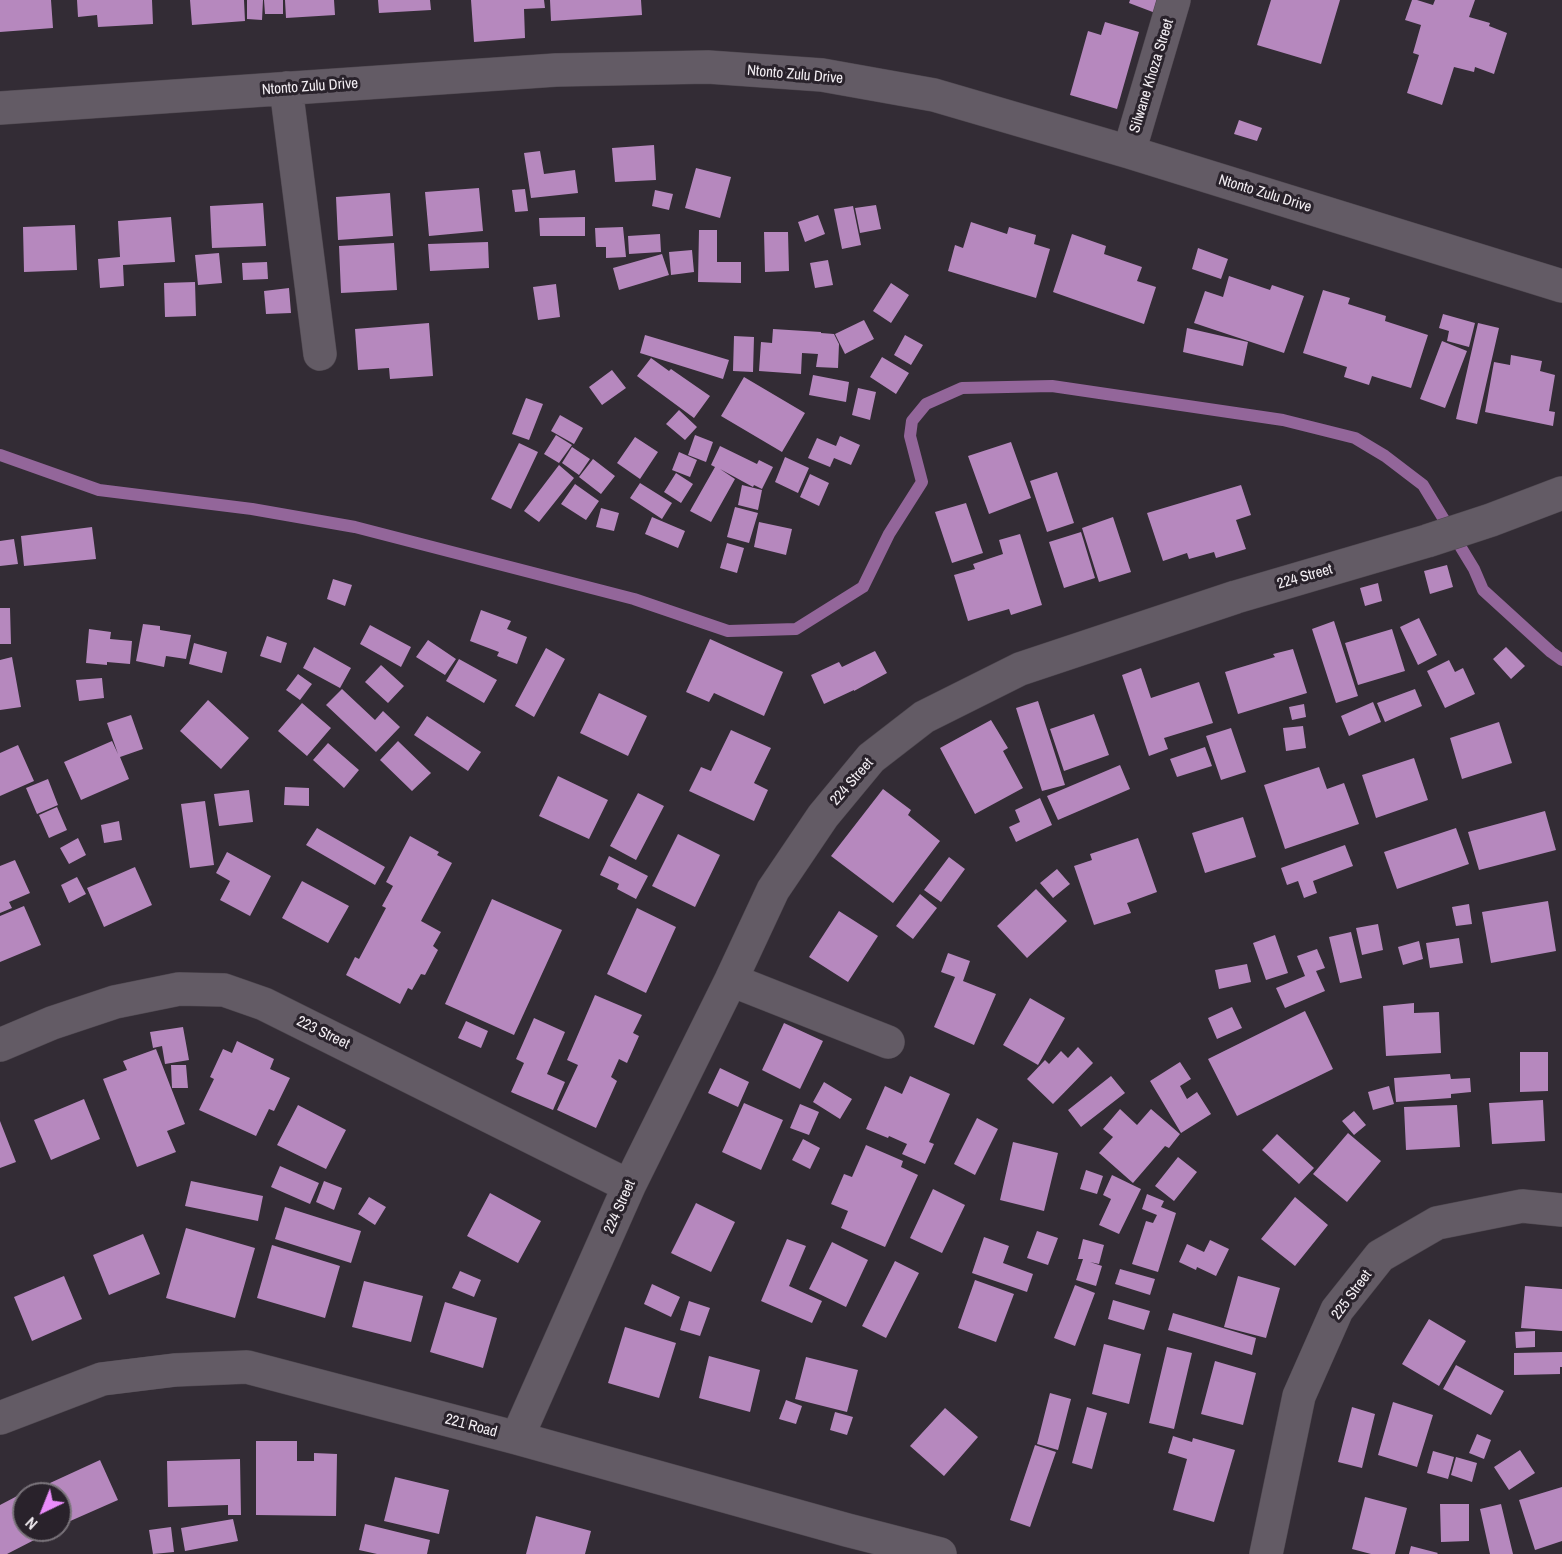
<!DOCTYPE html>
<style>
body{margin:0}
#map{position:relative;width:1562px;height:1554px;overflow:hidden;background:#332c35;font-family:"Archivo Narrow",sans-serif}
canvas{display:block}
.north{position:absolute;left:12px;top:1482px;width:60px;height:60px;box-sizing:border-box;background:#29222b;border:2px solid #7a747b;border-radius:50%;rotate:223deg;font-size:16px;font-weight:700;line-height:24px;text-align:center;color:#f3eef3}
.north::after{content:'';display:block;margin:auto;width:21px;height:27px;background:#eb8dfb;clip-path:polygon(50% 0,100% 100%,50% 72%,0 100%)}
</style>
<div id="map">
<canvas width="1562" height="1554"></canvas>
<div class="north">N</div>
</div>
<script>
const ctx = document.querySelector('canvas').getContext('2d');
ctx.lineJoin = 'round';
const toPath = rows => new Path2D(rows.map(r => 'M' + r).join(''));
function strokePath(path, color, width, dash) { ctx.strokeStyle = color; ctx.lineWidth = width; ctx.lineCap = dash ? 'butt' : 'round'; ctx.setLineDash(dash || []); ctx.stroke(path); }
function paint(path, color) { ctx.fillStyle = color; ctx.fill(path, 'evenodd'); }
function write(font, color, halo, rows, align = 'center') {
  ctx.font = font + ' "Archivo Narrow",sans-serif'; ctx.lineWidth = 6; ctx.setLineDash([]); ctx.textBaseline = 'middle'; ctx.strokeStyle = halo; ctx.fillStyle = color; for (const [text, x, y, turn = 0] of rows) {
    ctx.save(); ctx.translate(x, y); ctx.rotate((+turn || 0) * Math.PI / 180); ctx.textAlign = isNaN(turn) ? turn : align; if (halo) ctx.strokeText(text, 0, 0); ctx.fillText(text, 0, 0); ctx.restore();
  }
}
strokePath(toPath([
 [0,455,99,490,252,509,355,527,634,599,728,631,796,629,863,587,889,534,922,482,910,436,912,421,926,404,962,388,1052,386,1283,420,1355,438,1385,456,1423,485,1474,569,1483,590,1551,652,1562,660]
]), '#93669a', 12);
paint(toPath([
 [0,0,51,0,53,28,0,32],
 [77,0,152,0,153,24,98,27,97,15,78,17],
 [190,0,244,0,245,21,192,25],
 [247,0,263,0,262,20,247,19],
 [264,0,283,0,283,14,265,14],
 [285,0,334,0,335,15,286,18],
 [378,0,430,0,431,10,379,13],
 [471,0,544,0,545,8,524,9,525,38,474,42],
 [550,0,641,0,642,15,551,21],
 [1130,0,1163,0,1158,14,1129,3],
 [1271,0,1340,0,1321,64,1257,45],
 [1412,0,1417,0,1433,5,1435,0,1475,0,1469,17,1490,23,1489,26,1507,33,1494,74,1475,67,1474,72,1454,67,1442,105,1407,93,1419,55,1413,53,1421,25,1405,20],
 [1105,22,1139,32,1117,109,1070,95,1088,31,1101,35],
 [1239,120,1262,128,1257,141,1234,134],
 [654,145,656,180,615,182,612,148],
 [540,151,544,174,575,170,578,193,531,198,524,153],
 [696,168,731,177,720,218,685,208],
 [479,188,483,231,429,236,425,192],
 [525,189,528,211,515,212,512,190],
 [655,190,673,194,669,210,652,206],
 [390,193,393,236,338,240,336,197],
 [263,203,266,246,212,248,210,206],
 [876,205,881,229,860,233,855,208],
 [853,206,861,245,842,249,834,209],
 [818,215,825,234,805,242,798,222],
 [171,217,175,262,123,265,124,286,100,288,98,259,120,257,118,221],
 [585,217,585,236,540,236,539,218],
 [971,222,1007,234,1009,227,1036,235,1034,244,1050,249,1036,298,948,271,955,245,963,248],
 [75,225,77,270,24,272,23,227],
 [623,227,626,257,606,258,606,247,596,247,595,228],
 [699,230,717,230,717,262,741,262,741,283,698,282],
 [764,232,788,232,789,271,765,272],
 [660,234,661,252,629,254,628,236],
 [1072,234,1106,246,1104,254,1142,267,1137,281,1156,287,1144,324,1053,292],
 [488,242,489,268,430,271,428,244],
 [394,243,397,290,341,293,339,246],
 [1198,248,1228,259,1221,279,1192,269],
 [692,250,694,272,671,275,669,252],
 [219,253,222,283,198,285,195,255],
 [662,254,669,275,619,290,613,268],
 [828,260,833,285,815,288,810,263],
 [267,262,268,279,243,280,242,263],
 [1229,276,1270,290,1272,285,1304,296,1284,353,1194,323,1205,291,1223,297],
 [195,282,196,316,165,317,164,283],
 [891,283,909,295,891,323,873,311],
 [556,284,560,317,538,320,533,287],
 [289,288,291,313,266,314,264,291],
 [1323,290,1350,298,1348,304,1386,316,1385,321,1428,335,1411,388,1372,376,1369,385,1344,377,1347,367,1303,353],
 [1443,314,1475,323,1469,347,1447,341,1449,331,1439,328],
 [864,320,874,339,845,354,835,334],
 [429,323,433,376,390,379,389,368,358,370,355,329],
 [1478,323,1499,328,1477,424,1456,419],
 [1187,328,1248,342,1243,366,1183,352],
 [773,329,821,332,821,333,834,334,839,344,838,368,816,367,818,354,802,353,801,374,759,371,761,342,772,343],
 [645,335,729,360,723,379,640,353],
 [905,335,923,345,911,365,894,355],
 [734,336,754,337,753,372,733,371],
 [1442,341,1467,351,1445,408,1420,399],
 [1511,355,1542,361,1540,371,1555,375,1549,411,1555,412,1553,426,1485,412,1494,362,1510,365],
 [882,357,909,373,896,394,870,377],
 [651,358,669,371,671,369,710,396,694,418,637,376],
 [612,370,626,388,602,405,589,387],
 [813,375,849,382,846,402,809,395],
 [744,377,805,413,782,452,721,416],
 [858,388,876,392,870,420,852,415],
 [526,398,543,404,529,440,512,434],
 [679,410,697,427,685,440,666,424],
 [560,415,583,428,574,444,551,431],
 [556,435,572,445,559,463,544,454],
 [695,435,713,442,706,462,688,455],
 [840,436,860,445,851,465,834,458,830,467,808,458,817,438,836,446],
 [635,437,658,452,640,479,617,463],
 [1011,442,1031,498,989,514,968,456],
 [519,443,538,452,511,509,491,499],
 [720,446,757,464,759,460,773,467,762,489,754,485,753,487,720,469,735,479,711,522,690,511,715,467,711,465],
 [572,447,590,459,579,475,562,463],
 [679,452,697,460,690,477,672,470],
 [785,457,809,468,798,493,775,482],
 [593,459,615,476,601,494,579,477],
 [559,465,574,478,539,522,524,511],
 [1057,472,1074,523,1047,532,1030,481],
 [676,473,693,484,681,503,664,492],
 [810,474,829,483,819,506,800,497],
 [640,483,672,503,662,519,630,498],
 [575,484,599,501,586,520,561,504],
 [742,485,762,490,758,510,738,505],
 [1241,485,1251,515,1236,520,1246,549,1216,558,1214,552,1189,559,1187,553,1163,561,1147,513],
 [966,503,983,553,952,563,935,512],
 [735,507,758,513,749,543,727,537],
 [601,508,619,513,614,531,596,527],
 [652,517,685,531,678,548,645,534],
 [1113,517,1131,572,1099,582,1082,528],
 [759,522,792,529,786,555,754,547],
 [92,527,96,559,24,566,21,536],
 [1081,532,1095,578,1064,588,1049,542],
 [1020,534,1042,605,1011,615,1009,609,968,621,954,575,975,569,973,564,1003,554,999,540],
 [14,539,18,564,0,566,0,541],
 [727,543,744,548,737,573,720,568],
 [1447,565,1453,587,1430,594,1424,571],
 [333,579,352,585,345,606,327,599],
 [1378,583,1382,601,1365,606,1360,588],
 [0,608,10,608,11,644,0,644],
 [481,610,511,621,507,629,527,637,517,664,497,656,499,652,470,641],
 [1419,618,1437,655,1418,665,1400,627],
 [1334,621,1358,696,1336,703,1312,629],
 [143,624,160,626,160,630,191,635,186,659,166,656,164,667,136,661],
 [370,625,411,647,401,667,360,644],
 [89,629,111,632,110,639,132,641,130,664,107,662,107,665,86,663],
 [1392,629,1405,671,1358,685,1345,643],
 [267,636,287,643,281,663,260,656],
 [710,639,783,672,764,716,714,693,709,702,686,692],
 [428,640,456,659,445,675,416,657],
 [194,643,227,652,222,673,189,664],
 [314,647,351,668,340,688,303,668],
 [1506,647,1525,666,1511,679,1493,659],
 [546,648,565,659,534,717,515,706],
 [1293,649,1307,693,1238,714,1225,672,1275,657,1273,654],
 [875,651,887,673,854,691,854,690,824,704,811,675,839,662,842,667],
 [12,657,21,707,0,710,0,660],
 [459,659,497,680,484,703,446,681],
 [1449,660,1455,672,1463,668,1475,694,1445,708,1427,671],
 [381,665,404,686,388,703,365,682],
 [1141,668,1151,698,1199,682,1213,723,1164,738,1168,749,1149,756,1122,675],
 [298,674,312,684,300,700,286,690],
 [102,678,104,698,79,701,76,680],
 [342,689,375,720,383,711,400,727,376,752,326,705],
 [1415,689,1422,706,1385,722,1377,703],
 [599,693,647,716,628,756,580,733],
 [208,700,249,738,221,769,180,731],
 [1038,701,1065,785,1042,791,1016,708],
 [1373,702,1381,722,1349,736,1341,716],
 [302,703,331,728,307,756,278,731],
 [1304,704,1306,717,1292,720,1289,707],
 [1094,714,1109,755,1064,771,1050,729],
 [131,715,143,749,120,757,129,779,81,800,64,762,112,741,118,754,107,723],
 [427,716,481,752,468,771,414,735],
 [991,720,1008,748,1003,751,1023,788,975,814,940,748],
 [1499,722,1512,763,1462,779,1450,738],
 [1303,726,1306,748,1286,751,1283,728],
 [1231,728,1246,772,1221,780,1206,736],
 [731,730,771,748,754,783,768,790,754,821,689,791,701,767,711,771],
 [398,741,431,773,412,791,380,760],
 [328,743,359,770,344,788,313,760],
 [18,745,34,781,0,796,0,753],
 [1205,747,1212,766,1177,777,1170,759],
 [1414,758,1428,800,1376,818,1362,775],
 [1120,765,1130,789,1058,820,1047,796],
 [1319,767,1327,789,1344,783,1359,824,1285,849,1264,785],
 [558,776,608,800,589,839,539,816],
 [48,779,58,805,37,814,26,788],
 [285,787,309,788,309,806,284,805],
 [883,789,911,810,908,815,940,841,893,903,831,856],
 [249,790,253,822,219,826,214,794],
 [638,793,664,806,636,860,610,846],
 [1040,798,1052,825,1016,842,1009,827,1020,822,1015,810],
 [205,801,214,865,190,868,181,804],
 [57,807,67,830,49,838,39,815],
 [1545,811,1556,850,1479,870,1468,832],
 [1243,817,1256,857,1205,873,1192,833],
 [119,821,122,840,104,843,101,825],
 [317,828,385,867,375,885,306,845],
 [1456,828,1469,864,1397,889,1384,852],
 [678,834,720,855,695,907,652,886],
 [410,836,439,852,437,855,452,863,421,921,441,932,433,946,438,950,425,975,421,974,412,990,408,988,400,1004,346,975,355,957,359,959,386,908,382,906,393,886,386,882],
 [78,838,86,855,69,864,60,848],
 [1138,838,1157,892,1127,903,1131,913,1094,925,1074,866,1092,860,1090,854],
 [1345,845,1353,866,1313,881,1317,893,1304,898,1298,881,1287,885,1281,868],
 [227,852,271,876,250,916,220,900,230,881,216,873],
 [609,856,648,876,636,899,617,889,619,884,600,875],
 [949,857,965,869,941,902,924,890],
 [15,860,30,893,9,902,12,908,0,913,0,866],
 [135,867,152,905,104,927,87,888],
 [1057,869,1070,884,1053,898,1040,883],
 [77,877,86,894,69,903,61,885],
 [302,881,349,906,328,943,282,918],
 [1036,889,1067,921,1027,958,997,926],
 [920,894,937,908,913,939,896,926],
 [492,899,562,930,514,1035,445,1004],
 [1548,901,1556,951,1491,963,1482,912],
 [1469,904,1472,924,1456,926,1452,907],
 [24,906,41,945,0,962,0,916],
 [637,908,676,927,646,993,607,974],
 [839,911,878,936,848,982,809,957],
 [1378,924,1383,950,1362,955,1356,928],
 [1351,932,1362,978,1340,983,1329,937],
 [1275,935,1288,973,1266,980,1253,943],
 [1459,938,1463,963,1430,968,1426,943],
 [1419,941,1423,959,1403,965,1398,947],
 [1317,949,1325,968,1316,971,1325,991,1285,1008,1276,988,1305,976,1297,956],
 [948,953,970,961,963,981,996,994,974,1045,934,1027,955,977,941,972],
 [1247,964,1251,982,1219,989,1215,970],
 [595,995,642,1015,633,1033,639,1036,627,1063,619,1059,611,1077,617,1081,596,1128,557,1110,578,1065,567,1060],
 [1030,998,1065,1018,1038,1065,1003,1045],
 [1414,1003,1414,1013,1439,1012,1441,1053,1386,1056,1383,1006],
 [1232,1007,1242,1028,1217,1039,1208,1018],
 [1305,1011,1333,1069,1237,1116,1208,1059],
 [534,1018,565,1032,547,1074,565,1082,553,1110,511,1092,524,1063,516,1059],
 [466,1021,488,1031,481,1048,458,1038],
 [784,1023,823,1041,800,1089,762,1070],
 [183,1027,189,1060,165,1064,162,1046,153,1048,150,1032],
 [237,1041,274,1059,270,1069,290,1078,274,1111,269,1109,256,1136,199,1110,214,1079,210,1077,223,1049,232,1053],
 [1078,1047,1093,1063,1053,1104,1027,1079,1045,1060,1049,1064,1061,1051,1068,1058],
 [156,1049,185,1124,167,1131,176,1152,137,1167,103,1079,127,1070,123,1061],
 [1520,1052,1548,1052,1548,1091,1520,1092],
 [1180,1062,1191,1079,1180,1086,1187,1099,1197,1092,1211,1114,1181,1133,1150,1081],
 [171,1065,186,1065,188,1088,172,1088],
 [720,1068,749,1082,738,1107,708,1093],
 [1450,1074,1451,1079,1470,1078,1471,1092,1451,1094,1451,1098,1396,1102,1394,1078],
 [910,1076,950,1094,929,1142,934,1144,925,1164,902,1154,907,1144,889,1136,888,1138,866,1129,885,1086,902,1094],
 [1111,1076,1125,1093,1081,1127,1068,1110],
 [824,1082,852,1099,840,1119,813,1102],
 [1389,1086,1394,1104,1373,1110,1368,1092],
 [84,1099,100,1139,51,1160,34,1120],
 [1543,1100,1545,1141,1492,1144,1489,1103],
 [744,1103,783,1120,761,1170,722,1152],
 [800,1104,819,1112,809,1135,790,1128],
 [298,1105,346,1130,326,1169,277,1145],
 [1457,1105,1460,1147,1406,1150,1404,1107],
 [1120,1109,1137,1125,1151,1109,1180,1134,1169,1148,1165,1146,1133,1183,1099,1153,1113,1137,1103,1129],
 [1354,1111,1366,1125,1354,1135,1342,1121],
 [977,1118,998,1129,975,1175,954,1164],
 [0,1121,16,1162,0,1168],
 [1348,1133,1381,1161,1347,1202,1313,1174],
 [1277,1134,1314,1168,1299,1184,1262,1150],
 [803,1139,820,1148,810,1169,792,1160],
 [1013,1142,1058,1153,1044,1211,1000,1200],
 [866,1145,903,1161,901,1167,918,1175,885,1247,841,1228,848,1211,831,1204,844,1174,852,1177],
 [1178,1157,1197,1172,1174,1201,1155,1186],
 [280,1166,319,1183,310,1204,271,1187],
 [1086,1170,1103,1176,1097,1194,1080,1189],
 [1112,1175,1141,1189,1119,1234,1099,1225,1111,1199,1103,1195],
 [191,1181,263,1196,258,1221,185,1206],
 [324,1181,342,1188,334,1210,316,1202],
 [933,1189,965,1205,942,1253,910,1238],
 [490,1193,541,1221,518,1263,467,1236],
 [1147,1194,1164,1201,1161,1207,1176,1213,1158,1272,1132,1264,1146,1221,1153,1223,1157,1215,1142,1209],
 [369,1197,386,1207,375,1225,358,1214],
 [1295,1197,1328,1225,1295,1266,1261,1239],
 [696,1203,735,1222,711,1272,671,1253],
 [285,1207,361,1231,351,1263,275,1239],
 [186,1228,255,1248,235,1318,166,1298],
 [1037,1231,1058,1238,1048,1265,1027,1258],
 [143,1234,160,1274,109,1295,93,1255],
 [984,1237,1009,1246,1003,1263,1033,1274,1027,1292,972,1273],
 [787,1239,806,1246,789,1286,822,1301,812,1323,761,1301],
 [1083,1239,1104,1245,1099,1264,1090,1262,1102,1266,1096,1286,1076,1280,1083,1259,1078,1259],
 [1210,1240,1229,1249,1216,1276,1197,1267,1196,1270,1179,1262,1187,1244,1204,1252],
 [832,1242,868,1260,846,1307,809,1289],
 [272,1245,340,1266,325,1318,257,1298],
 [895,1261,919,1273,886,1338,862,1326],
 [1120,1269,1155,1279,1150,1295,1115,1284],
 [460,1271,481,1280,474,1297,452,1288],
 [64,1276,82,1319,32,1341,14,1297],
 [1238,1276,1280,1288,1266,1338,1224,1327],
 [975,1280,1014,1294,996,1342,958,1328],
 [364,1281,423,1296,411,1342,352,1327],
 [652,1284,680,1297,671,1317,644,1304],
 [1075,1285,1095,1293,1075,1346,1054,1338],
 [1525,1286,1562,1289,1562,1331,1521,1328],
 [1113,1300,1150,1311,1144,1330,1108,1319],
 [689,1301,710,1308,700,1336,680,1330],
 [445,1302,497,1318,483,1368,430,1352],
 [1173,1313,1256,1338,1252,1355,1168,1330],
 [1429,1319,1466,1341,1439,1386,1402,1364],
 [625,1327,676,1343,659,1398,608,1383],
 [1535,1331,1535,1347,1516,1348,1515,1332],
 [1104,1344,1141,1354,1129,1404,1092,1394],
 [1167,1347,1192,1353,1174,1429,1149,1423],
 [1562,1352,1562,1367,1560,1367,1560,1374,1514,1375,1514,1353],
 [709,1356,760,1370,750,1412,699,1398],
 [806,1357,858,1370,847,1412,795,1399],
 [1215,1361,1256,1373,1243,1425,1201,1414],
 [1456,1365,1504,1391,1491,1415,1443,1389],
 [1050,1393,1071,1399,1058,1450,1037,1444],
 [786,1400,802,1406,796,1424,779,1419],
 [1393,1402,1433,1415,1417,1467,1378,1455],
 [1087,1407,1107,1413,1092,1469,1072,1463],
 [1352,1407,1375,1414,1362,1468,1338,1462],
 [945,1408,978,1437,944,1476,910,1446],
 [835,1412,853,1417,847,1435,830,1430],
 [1477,1434,1491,1440,1484,1459,1469,1453],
 [1173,1436,1192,1442,1193,1438,1235,1450,1214,1522,1173,1510,1187,1459,1168,1453],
 [256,1441,297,1441,297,1461,314,1461,314,1453,337,1454,336,1516,256,1515],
 [1035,1445,1056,1452,1030,1527,1010,1520],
 [1520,1450,1535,1473,1509,1490,1494,1467],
 [1433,1451,1454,1457,1448,1479,1427,1473],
 [1456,1457,1477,1463,1472,1482,1451,1475],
 [240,1459,241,1515,228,1515,228,1505,168,1507,167,1461],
 [100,1460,118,1500,68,1522,60,1505,60,1494,55,1494,50,1483],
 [395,1477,449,1490,439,1534,384,1521],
 [1562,1487,1562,1541,1535,1550,1519,1500],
 [21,1494,24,1500,24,1530,39,1530,42,1536,7,1554,0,1554,0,1505],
 [1365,1497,1407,1508,1395,1554,1371,1554,1352,1549],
 [1440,1504,1469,1504,1469,1541,1441,1542],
 [1501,1504,1513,1554,1490,1554,1480,1509],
 [536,1516,591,1531,585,1554,526,1554],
 [233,1519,238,1541,185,1551,181,1528],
 [365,1524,430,1540,427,1554,377,1554,359,1550],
 [171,1527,174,1552,153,1554,149,1530],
 [1411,1546,1438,1553,1437,1554,1409,1554]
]), '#b688be');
const minor = toPath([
 [286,88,320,354],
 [0,108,556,70,708,67,822,75,934,95,1129,152,1562,286],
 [1129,152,1174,0],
 [731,980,888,1042],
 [0,1045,52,1023,115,1002,179,989,224,990,264,1004,629,1186],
 [0,1418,102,1379,175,1370,247,1367,517,1438,847,1530,940,1554],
 [517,1438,629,1186,731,980,773,890,823,816,871,758,924,717,1020,669,1236,597,1427,541,1491,520,1562,493],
 [1266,1554,1299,1396,1337,1310,1380,1256,1437,1223,1522,1206,1562,1210]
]);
strokePath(minor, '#4f4850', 34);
strokePath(minor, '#635b65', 33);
write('15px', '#f3eef3', '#29222b', [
 ["Ntonto Zulu Drive",795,75,5],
 ["Silwane Khoza Street",1152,76,-73],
 ["Ntonto Zulu Drive",310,87,-4],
 ["Ntonto Zulu Drive",1265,194,17],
 ["224 Street",1305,577,-16],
 ["224 Street",852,782,-49],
 ["223 Street",323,1033,26],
 ["224 Street",620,1207,-66],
 ["225 Street",1352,1295,-54],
 ["221 Road",471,1426,15]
]);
</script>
